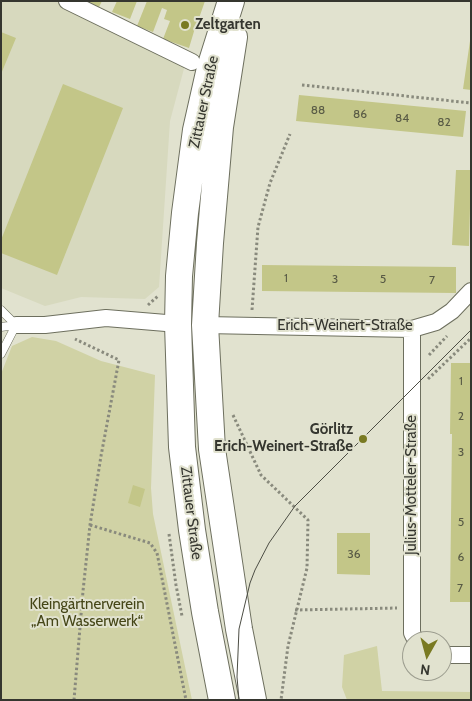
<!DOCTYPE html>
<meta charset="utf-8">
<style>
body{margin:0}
#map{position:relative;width:472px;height:701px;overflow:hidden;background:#e1e2cf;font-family:Cabin,sans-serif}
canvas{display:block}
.frame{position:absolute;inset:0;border:2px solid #35362f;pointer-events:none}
.north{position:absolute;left:402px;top:631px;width:50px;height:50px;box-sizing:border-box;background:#e1e2cf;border:1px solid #9c9d8f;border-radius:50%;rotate:187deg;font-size:14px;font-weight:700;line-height:20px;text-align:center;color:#35362f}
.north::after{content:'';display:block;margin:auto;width:18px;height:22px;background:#797a22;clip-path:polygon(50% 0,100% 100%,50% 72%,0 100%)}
</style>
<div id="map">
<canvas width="472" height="701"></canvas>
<div class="frame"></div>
<div class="north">N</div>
</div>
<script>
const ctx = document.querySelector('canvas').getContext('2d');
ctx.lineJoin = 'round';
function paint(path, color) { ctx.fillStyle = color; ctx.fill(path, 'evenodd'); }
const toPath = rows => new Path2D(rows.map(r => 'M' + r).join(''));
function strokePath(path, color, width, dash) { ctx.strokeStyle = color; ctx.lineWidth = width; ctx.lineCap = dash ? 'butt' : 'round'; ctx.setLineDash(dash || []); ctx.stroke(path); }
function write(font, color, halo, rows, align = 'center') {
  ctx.font = font + ' Cabin,sans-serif'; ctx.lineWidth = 4; ctx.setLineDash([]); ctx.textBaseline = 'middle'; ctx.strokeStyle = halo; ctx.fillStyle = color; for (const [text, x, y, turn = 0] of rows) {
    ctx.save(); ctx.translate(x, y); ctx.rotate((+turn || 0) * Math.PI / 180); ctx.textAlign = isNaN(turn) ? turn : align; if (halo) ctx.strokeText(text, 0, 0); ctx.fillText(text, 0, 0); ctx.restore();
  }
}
paint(toPath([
 [1,1,62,1,186,61,170,121,159,287,145,299,81,297,45,306,1,288]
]), '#d7d9be');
paint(toPath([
 [32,337,56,341,101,361,155,375,151,488,153,514,192,700,1,700,1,374,12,346],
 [377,646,382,691,471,692,471,700,347,700,342,687,344,655]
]), '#d0d2a5');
paint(toPath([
 [86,1,102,1,99,7],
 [117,1,137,1,130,19,112,12],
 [147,1,205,1,198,21,203,22,200,30,195,28,189,48,163,39,170,21,164,19,167,10,162,8,153,32,137,26],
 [1,32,16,38,1,74],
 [470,41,471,41,471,90,463,89],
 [63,84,123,108,57,275,1,253,1,240],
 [299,95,466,111,463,137,296,121],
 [456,170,471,170,469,246,452,245],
 [262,265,456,267,456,293,262,291],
 [451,363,471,363,471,602,450,602,452,434,450,434],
 [133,485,145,489,140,507,128,503],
 [337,533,370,533,370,575,337,574]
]), '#c3c688');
const lane = toPath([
 [1,310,16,325],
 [1,327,16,325],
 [1,354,16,325]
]);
const street = toPath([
 [67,1,192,62],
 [16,325,45,325,106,318,178,324],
 [205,325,412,329,436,322,452,311,471,291],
 [412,329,412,633,416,641],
 [442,655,471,655]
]);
const primary = toPath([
 [234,37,220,127,210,243,205,325,212,449,239,629,253,700],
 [222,700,205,612,192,530,182,447,178,324,179,276,185,213,196,130,210,68,231,1]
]);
strokePath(lane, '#6d6f5e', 9);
strokePath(street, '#6d6f5e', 18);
strokePath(primary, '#6d6f5e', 28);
strokePath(toPath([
 [302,85,471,103],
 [148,305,158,296],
 [252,310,258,227,270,183,290,134],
 [429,355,447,336],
 [428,379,471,338],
 [233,415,261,475,308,520,307,568,288,646,281,700],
 [90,525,150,543,157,553,186,700],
 [169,534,176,585,182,616],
 [295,610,397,608],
 [74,700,83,591,90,525,101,456,119,360,75,339]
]), '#898a7d', 3, [2.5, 2.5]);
strokePath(lane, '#fff', 8);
strokePath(street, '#fff', 16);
strokePath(primary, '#fff', 26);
strokePath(toPath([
 [239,700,237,677,239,629,250,583,255,570,269,543,295,506,471,330]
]), '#4c4d44', 1);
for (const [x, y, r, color] of [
 [185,25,5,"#797a22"],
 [363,439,5,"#797a22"]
]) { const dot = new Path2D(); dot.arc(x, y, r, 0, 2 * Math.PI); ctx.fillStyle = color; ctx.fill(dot); strokePath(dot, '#e1e2cf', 2); }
write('12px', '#585a45', null, [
 ["88",318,110],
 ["86",360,114],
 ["84",402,118],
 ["82",444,122],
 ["1",286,278],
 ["3",335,279],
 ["5",383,279],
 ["7",432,280],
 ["1",461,381],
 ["2",461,416],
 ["3",461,452],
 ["5",461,522],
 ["36",354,554],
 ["6",461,557],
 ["7",460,588]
]);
write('bold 15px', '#35362f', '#e1e2cf', [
 ["Zeltgarten",195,25],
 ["Görlitz",353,430,"right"],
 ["Erich-Weinert-Straße",353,447,"right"]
], 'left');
write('15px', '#35362f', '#e1e2cf', [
 ["Zittauer Straße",204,102,-78],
 ["Erich-Weinert-Straße",345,326],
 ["Julius-Motteler-Straße",412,485,-90],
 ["Zittauer Straße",191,513,83]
]);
write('15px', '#454617', '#e1e2cf', [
 ["Kleingärtnerverein",87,605],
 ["„Am Wasserwerk“",87,622]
]);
</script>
